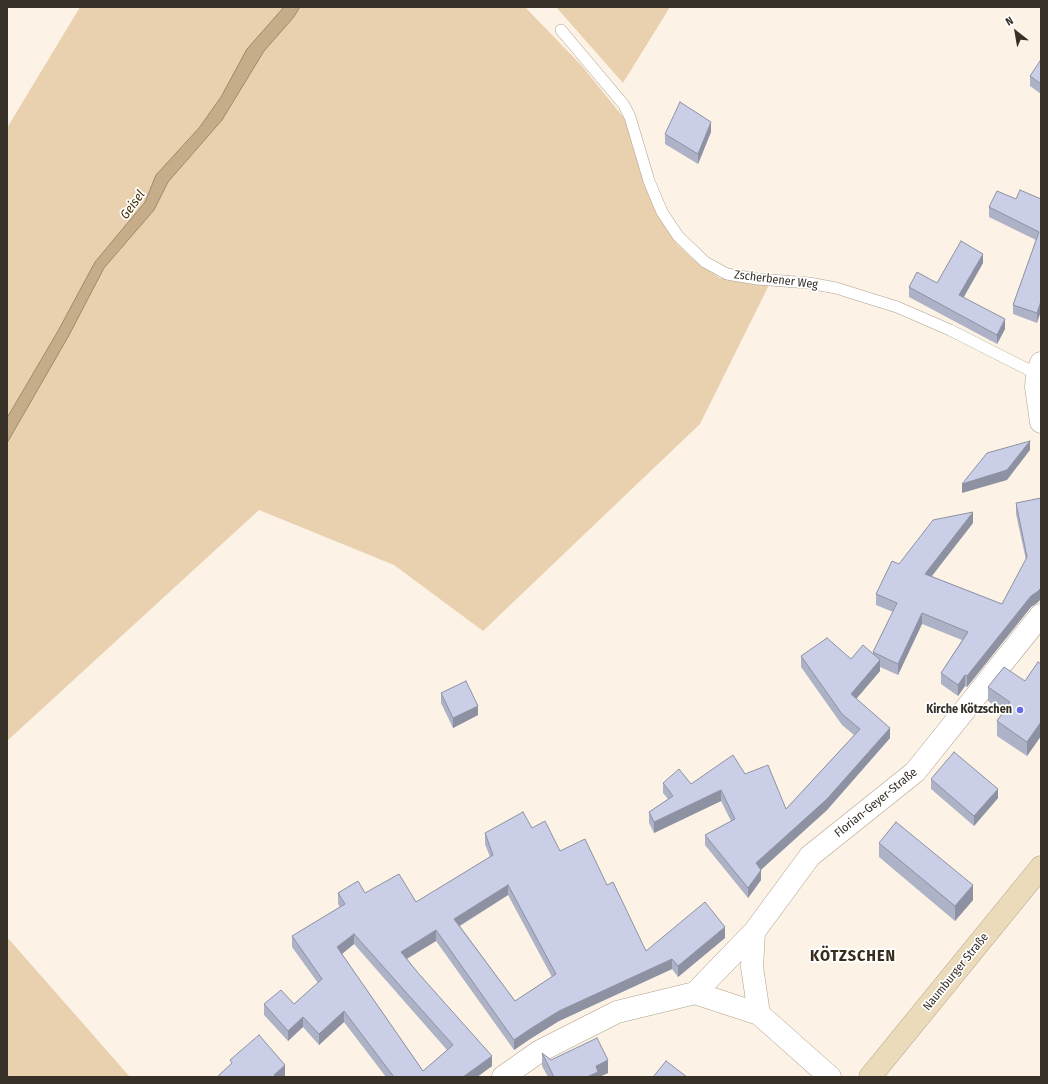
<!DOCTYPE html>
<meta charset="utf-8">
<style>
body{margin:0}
#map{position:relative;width:1048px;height:1084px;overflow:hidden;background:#fcf3e6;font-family:"Fira Sans Condensed",sans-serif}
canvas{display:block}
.frame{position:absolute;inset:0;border:8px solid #363027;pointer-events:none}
.north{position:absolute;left:996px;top:12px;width:40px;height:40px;-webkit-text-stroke:3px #fff;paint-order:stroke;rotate:329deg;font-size:11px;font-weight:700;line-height:16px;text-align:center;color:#363027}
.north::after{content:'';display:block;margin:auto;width:14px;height:18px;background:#363027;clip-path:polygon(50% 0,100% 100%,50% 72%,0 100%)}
</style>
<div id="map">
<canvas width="1048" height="1084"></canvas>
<div class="frame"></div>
<div class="north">N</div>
</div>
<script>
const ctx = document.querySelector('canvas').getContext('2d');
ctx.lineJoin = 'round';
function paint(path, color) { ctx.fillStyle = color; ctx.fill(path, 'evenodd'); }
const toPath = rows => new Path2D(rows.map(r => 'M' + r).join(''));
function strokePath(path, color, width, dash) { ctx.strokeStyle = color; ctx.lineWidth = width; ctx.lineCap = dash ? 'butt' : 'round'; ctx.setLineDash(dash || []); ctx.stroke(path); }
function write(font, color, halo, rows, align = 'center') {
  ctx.font = font + ' "Fira Sans Condensed",sans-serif'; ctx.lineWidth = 3.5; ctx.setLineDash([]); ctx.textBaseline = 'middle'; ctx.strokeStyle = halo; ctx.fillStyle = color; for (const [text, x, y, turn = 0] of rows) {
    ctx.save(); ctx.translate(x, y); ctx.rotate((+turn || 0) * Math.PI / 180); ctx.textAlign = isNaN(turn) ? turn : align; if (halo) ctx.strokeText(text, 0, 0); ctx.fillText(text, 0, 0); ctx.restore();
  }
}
paint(toPath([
 [80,7,284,7,199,128,156,175,145,202,95,262,58,331,7,418,7,128],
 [300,7,525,7,582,66,624,118,665,226,677,244,693,259,720,278,738,281,769,285,700,424,483,631,394,565,259,510,7,741,7,443,68,337,104,268,154,210,168,182,222,120,264,51,293,18],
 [556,7,670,7,623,83],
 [7,937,130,1077,7,1077]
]), '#e9d1af');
const water = toPath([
 [284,7,300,7,293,18,264,51,222,120,168,182,154,210,104,268,68,337,7,443,7,418,58,331,95,262,145,202,156,175,199,128,221,97,247,49,284,7]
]);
paint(water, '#c6ac88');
strokePath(water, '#9b876b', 1);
const lane = toPath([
 [561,30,624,105,630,117,649,181,662,212,678,236,705,262,727,274,757,279,809,283,836,288,897,307,950,330,1037,374]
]);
const street = toPath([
 [1041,363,1037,374,1036,387,1041,422],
 [695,993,759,1014],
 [503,1077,540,1051,617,1012,695,993,754,932],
 [830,1077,759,1014,752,967,754,932,810,856,915,772,1041,615]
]);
const secondary = toPath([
 [870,1077,1041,867]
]);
strokePath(lane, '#b0a18d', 12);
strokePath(street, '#b0a18d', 23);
strokePath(secondary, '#b0a18d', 23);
strokePath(lane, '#fff', 11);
strokePath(street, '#fff', 22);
strokePath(secondary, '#ecdbba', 22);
paint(toPath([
 [1041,61,1041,94,1030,86,1030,76],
 [711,132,698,164,665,144,665,134],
 [1016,199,1041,199,1037,323,1013,314,1013,305,1036,240,989,217,989,207],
 [983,263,964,297,1005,329,997,344,909,297,909,287,937,283],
 [1041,498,1041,599,1037,603,1031,607,967,687,965,686,958,696,941,684,941,673,962,640,922,624,898,675,880,667,880,671,856,699,890,738,827,810,761,870,761,880,748,898,705,845,705,835,731,821,721,801,654,833,649,823,649,812,668,799,663,793,663,783,691,784,745,774,786,809,854,735,842,725,801,667,801,656,851,659,873,654,873,652,893,612,876,605,876,594,899,564,973,523,931,576,1002,604,1026,560,1016,514,1016,503],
 [1041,664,1041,736,1027,756,997,736,997,721,1003,712,988,701,988,687,1025,681],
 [441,693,478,715,453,728,441,703],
 [931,779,998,798,974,826,931,789],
 [532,828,560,851,607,885,646,951,725,938,678,977,672,969,559,1021,530,1039,514,1050,436,941,407,959,492,1066,477,1077,386,1077,344,1022,319,1045,303,1027,288,1041,264,1015,264,1004,294,1004,318,983,292,947,292,936,340,907,338,904,338,893,365,893,416,902,490,857,485,844,485,833],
 [508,895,552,977,515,1001,460,926],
 [354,944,447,1050,423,1071,342,954],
 [879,843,973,900,955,921,879,857],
 [542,1053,551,1060,608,1073,599,1077,548,1077,542,1066]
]), '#aeb2c7');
paint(toPath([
 [711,122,711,132,698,164,698,154],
 [983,254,983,263,959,305,959,295],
 [1041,301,1041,311,1037,323,1037,313],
 [1005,319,1005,329,997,344,997,335],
 [1030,441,1030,450,1007,480,962,493,962,484],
 [973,512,973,523,925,585,925,574],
 [1041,588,1041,599,1037,603,1031,607,967,687,967,676,1031,596],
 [922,613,922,624,898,675,898,664],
 [880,660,880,671,851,705,851,694],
 [965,675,965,686,958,696,958,685],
 [478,706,478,715,453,728,453,718],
 [1041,722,1041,736,1027,756,1027,742],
 [890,728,890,738,827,810,756,874,756,863],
 [998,789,998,798,974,826,974,816],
 [721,790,721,801,654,833,654,822],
 [761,870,761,880,748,898,748,888],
 [508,885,508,895,454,929,454,919],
 [973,885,973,900,955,921,955,906],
 [725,927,725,938,678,977,678,966],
 [436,930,436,941,401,962,401,952],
 [354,934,354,944,337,958,337,947],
 [672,959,672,969,559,1021,530,1039,514,1050,514,1040,530,1029,559,1011],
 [344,1011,344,1022,319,1045,319,1034],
 [303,1017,303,1027,288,1041,288,1031],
 [492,1056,492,1066,477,1077,463,1077],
 [608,1060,608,1073,599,1077,587,1077,596,1066],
 [285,1065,285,1076,284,1077,274,1077,274,1075]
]), '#8d91a2');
const building = toPath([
 [1040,61,1041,61,1041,84,1030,76,1040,61],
 [680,102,711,122,698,154,665,134,680,102],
 [1020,190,1041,199,1041,301,1037,313,1013,305,1039,232,989,207,997,191,1016,199,1020,190],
 [961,241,983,254,959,295,1005,319,997,335,909,287,917,272,937,283,961,241],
 [1030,441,1007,470,962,484,987,453,1030,441],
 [1041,498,1041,588,1037,592,1031,596,967,676,965,675,958,685,941,673,968,632,922,613,898,664,873,652,897,603,876,594,892,561,899,564,933,520,973,512,925,574,1002,604,1027,557,1016,503,1041,498],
 [827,638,851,659,863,645,880,660,851,694,890,728,827,799,756,863,761,870,748,888,705,835,735,819,721,790,654,822,649,812,673,796,663,783,679,769,691,784,733,755,745,774,768,765,786,809,860,729,842,714,801,656,827,638],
 [1038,662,1041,664,1041,722,1027,742,997,721,1010,702,988,687,1004,667,1025,681,1038,662],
 [466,681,478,706,453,718,441,693,466,681],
 [954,752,998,789,974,816,931,779,954,752],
 [523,812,532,828,545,821,560,851,585,839,607,885,613,882,646,951,705,902,725,927,678,966,672,959,559,1011,530,1029,514,1040,436,930,401,952,419,974,492,1056,463,1077,394,1077,344,1011,319,1034,303,1017,288,1031,264,1004,281,990,294,1004,322,979,292,936,345,904,338,893,358,881,365,893,399,874,416,902,493,855,485,833,523,812],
 [508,885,556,974,515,1001,454,919,508,885],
 [354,934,453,1045,423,1071,337,947,354,934],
 [896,822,973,885,955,906,879,843,896,822],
 [259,1035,285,1065,274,1075,276,1077,217,1077,232,1063,230,1060,259,1035],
 [597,1038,608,1060,596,1066,598,1072,587,1077,554,1077,542,1053,551,1060,597,1038],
 [666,1061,687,1077,653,1077,666,1061]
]);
paint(building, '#cacfe7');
strokePath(building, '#8d91a2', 1);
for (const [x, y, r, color] of [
 [1020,710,4,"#656de6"]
]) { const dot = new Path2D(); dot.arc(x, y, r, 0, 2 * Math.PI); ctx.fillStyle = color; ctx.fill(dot); strokePath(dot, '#fff', 1.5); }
write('12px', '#363027', '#fff', [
 ["Zscherbener Weg",776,280,7],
 ["Florian-Geyer-Straße",876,803,-39],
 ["Naumburger Straße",956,972,-51]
]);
write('bold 12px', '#363027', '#fff', [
 ["Kirche Kötzschen",1012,710]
], 'right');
write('italic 13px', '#482e00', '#fff', [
 ["Geisel",133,205,-54]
]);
ctx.letterSpacing = '1px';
write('bold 16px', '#392d1b', '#fff', [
 ["KÖTZSCHEN",853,957]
]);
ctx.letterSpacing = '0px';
</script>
